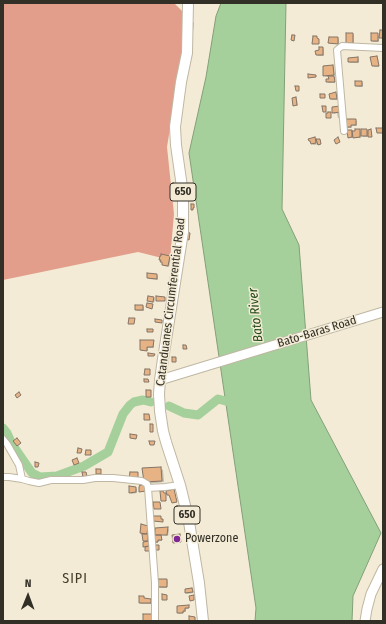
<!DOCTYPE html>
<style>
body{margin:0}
#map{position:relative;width:386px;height:624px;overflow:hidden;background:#f3ebd5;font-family:"Fira Sans Condensed",sans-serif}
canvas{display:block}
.frame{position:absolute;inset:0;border:4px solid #322f27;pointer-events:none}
.north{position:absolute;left:8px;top:576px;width:40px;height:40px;-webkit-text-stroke:3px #f3ebd5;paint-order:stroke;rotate:1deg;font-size:11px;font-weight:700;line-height:16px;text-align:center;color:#322f27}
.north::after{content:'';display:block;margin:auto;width:14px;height:18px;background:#322f27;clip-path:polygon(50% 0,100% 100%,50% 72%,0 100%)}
</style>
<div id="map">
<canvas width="386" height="624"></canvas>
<div class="frame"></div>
<div class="north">N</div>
</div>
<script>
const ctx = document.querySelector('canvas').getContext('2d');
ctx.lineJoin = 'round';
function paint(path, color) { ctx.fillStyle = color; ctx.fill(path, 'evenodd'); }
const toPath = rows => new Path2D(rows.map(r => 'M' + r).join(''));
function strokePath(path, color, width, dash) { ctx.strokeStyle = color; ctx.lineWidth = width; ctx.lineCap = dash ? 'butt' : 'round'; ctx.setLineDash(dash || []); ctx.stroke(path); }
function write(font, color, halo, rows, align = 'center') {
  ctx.font = font + ' "Fira Sans Condensed",sans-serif'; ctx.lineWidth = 3; ctx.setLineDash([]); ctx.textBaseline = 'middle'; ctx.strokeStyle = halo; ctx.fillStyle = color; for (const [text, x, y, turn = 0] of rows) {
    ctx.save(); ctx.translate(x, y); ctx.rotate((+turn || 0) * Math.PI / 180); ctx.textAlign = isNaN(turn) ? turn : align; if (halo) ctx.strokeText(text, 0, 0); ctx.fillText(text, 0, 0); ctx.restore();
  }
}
paint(toPath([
 [3,3,174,3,194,23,190,57,170,128,167,147,174,214,170,260,138,252,3,280]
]), '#e29e8b');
const water = toPath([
 [221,3,286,3,282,209,299,245,311,400,381,533,353,596,352,621,255,621,256,608,189,153,206,77,216,16,221,3]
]);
paint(water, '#a5d09b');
strokePath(water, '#82a078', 1);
paint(toPath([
 [383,31,383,39,382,39,379,36,379,42,374,42,372,41,377,34,380,37],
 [353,34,354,35,354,44,348,44,347,43],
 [338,38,339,40,339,44,331,44,329,43],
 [323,48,324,49,324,56,318,56,317,55],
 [377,57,378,58,379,67,375,67,373,66],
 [357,58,359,59,359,63,350,63,349,62],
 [333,66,334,67,335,76,333,76,335,78,335,83,328,83,327,81,330,80,329,76,326,77,324,75],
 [362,82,363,83,363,87,358,87,356,86],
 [335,93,337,94,338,100,332,100,331,99],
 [296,98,297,100,298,106,295,106,294,105],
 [333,108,341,113,339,113,341,115,341,118,338,118,337,113,334,114,333,113],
 [355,120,357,121,357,126,351,126,352,128,348,128,347,127],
 [359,130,362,133,367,130,371,130,372,137,363,137,361,134,361,138,350,138,349,137,349,131,356,132],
 [315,138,316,141,319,140,321,144,313,145,312,142,310,141],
 [170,257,171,258,169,267,164,266,160,259],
 [157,275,158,276,158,280,149,279,148,278],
 [154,298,155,299,154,303,150,302,148,301],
 [136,306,143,306,144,307,144,311,137,311,136,309],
 [153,341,154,342,154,348,148,348,148,351,142,351,141,350],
 [160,468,163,470,164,482,147,484,143,469],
 [136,488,137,489,137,493,131,494,130,492],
 [147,527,148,528,149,548,151,551,146,551,146,543,144,541,142,534,141,533],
 [168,528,169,530,168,536,162,535,162,541,158,541,158,543,156,543,155,541,156,536],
 [167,580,168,582,167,588,160,588,159,586],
 [192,589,193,590,194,593,187,594,186,593],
 [144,599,151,600,152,601,152,604,141,604,140,603],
 [188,606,188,609,186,609,186,612,184,612,184,613,179,614,178,613]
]), '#0003');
strokePath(toPath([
 [169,406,184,413,198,415,218,399,237,404],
 [3,428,7,433,12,444,32,473,40,477,57,476,84,466,108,452,123,414,130,405,134,402,143,400,151,402]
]), '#a5d09b', 9);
const building = toPath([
 [380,30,383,30,383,38,379,38,380,30],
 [346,33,353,33,353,43,346,43,346,33],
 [371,33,378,33,378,41,371,41,371,33],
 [292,35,295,35,294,41,291,40,292,35],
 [313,36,317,36,317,38,319,39,319,44,312,44,313,36],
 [329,37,338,37,338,44,328,43,329,37],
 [319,47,323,47,323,55,316,55,315,51,319,50,319,47],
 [377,56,379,66,372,66,370,57,377,56],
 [358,57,358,62,348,62,348,58,358,57],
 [333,65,334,75,323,76,323,66,333,65],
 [308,74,316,75,316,77,308,78,308,74],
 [328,76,334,76,335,82,326,82,326,79,329,79,328,76],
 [355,81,362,81,362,86,355,86,355,81],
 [295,86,299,86,299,91,296,91,295,86],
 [336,92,337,99,330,99,329,94,336,92],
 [320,94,325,94,325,98,320,98,320,94],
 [296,97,297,105,293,106,292,98,296,97],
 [322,106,326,106,326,112,323,112,322,106],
 [340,106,341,112,332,113,332,107,340,106],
 [328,112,331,112,331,118,326,118,326,113,328,113,328,112],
 [345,119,356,119,356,125,351,125,351,127,346,127,345,119],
 [376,128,383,128,383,133,377,133,376,128],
 [355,129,360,129,360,137,353,138,352,131,355,131,355,129],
 [361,129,367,129,367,136,361,136,361,129],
 [371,129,372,137,368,137,368,130,371,129],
 [347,130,352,130,352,137,348,138,347,130],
 [315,137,316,143,311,144,310,141,309,141,308,139,315,137],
 [338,137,340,142,336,144,334,140,338,137],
 [316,139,320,139,321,144,318,145,316,139],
 [191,204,194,204,194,208,193,208,193,210,191,210,191,204],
 [187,232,190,233,189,240,186,239,187,232],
 [161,254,170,256,168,266,162,265,162,262,160,262,161,260,159,260,160,256,161,256,161,254],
 [147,273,157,274,157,279,147,278,147,273],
 [148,296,154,297,153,302,147,301,148,296],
 [156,296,165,297,165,301,156,301,156,296],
 [147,303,153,304,152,309,146,307,147,303],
 [135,305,143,305,143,310,135,310,135,305],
 [129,318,135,318,134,324,128,324,129,318],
 [155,319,162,320,162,323,155,322,155,319],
 [147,329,153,329,153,332,147,332,147,329],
 [140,340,154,340,153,347,147,347,147,351,140,350,140,340],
 [183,345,186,345,187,349,183,349,183,345],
 [148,353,155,354,154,356,148,356,148,353],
 [172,357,176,357,176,362,172,362,172,357],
 [145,369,150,369,150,375,144,375,145,369],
 [144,379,148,379,149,382,144,382,144,379],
 [146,390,151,390,151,397,146,397,146,390],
 [19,392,21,395,17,398,15,395,19,392],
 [144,414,149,414,150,420,144,420,144,414],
 [150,424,153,424,153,432,150,432,150,424],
 [130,434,137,435,136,439,130,438,130,434],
 [17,438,21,443,17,446,13,441,17,438],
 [149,441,155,441,154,445,150,445,149,441],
 [78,448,82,449,81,453,77,453,78,448],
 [86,450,91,450,91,455,85,455,86,450],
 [77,458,79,463,74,465,72,460,77,458],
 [35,462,39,463,38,467,35,467,35,462],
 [161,467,162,481,144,482,142,468,161,467],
 [96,469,101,469,101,474,96,474,96,469],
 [82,472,86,472,87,476,83,477,82,472],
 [130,472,138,472,138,479,129,479,130,472],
 [140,485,145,485,146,491,139,492,139,487,140,485],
 [129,486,136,487,136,492,129,493,129,486],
 [174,489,177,502,172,503,169,495,167,495,166,491,174,489],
 [160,491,163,491,164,493,166,493,166,501,161,501,160,491],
 [153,502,160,502,161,509,154,509,153,502],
 [153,516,161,516,161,519,163,519,163,522,153,521,153,516],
 [141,524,148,526,147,534,140,533,141,524],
 [168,527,167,535,155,535,155,528,168,527],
 [142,534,148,534,148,541,143,541,142,534],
 [180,534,181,542,173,543,172,535,180,534],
 [153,535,161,535,162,540,158,540,158,542,154,542,153,535],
 [149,541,149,546,143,547,143,542,149,541],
 [154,545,159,545,159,550,154,550,154,545],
 [150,546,151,551,145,551,145,547,150,546],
 [158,579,167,579,167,587,158,587,158,579],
 [192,588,193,592,185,593,185,589,192,588],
 [162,594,167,595,167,600,162,600,162,594],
 [194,595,194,600,190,601,189,596,194,595],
 [139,596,144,596,144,598,151,599,151,603,139,603,139,596],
 [189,605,189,608,185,608,185,611,183,611,183,613,177,613,177,606,189,605],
 [143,614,154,614,154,621,143,621,143,614],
 [189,616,195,617,195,621,189,621,189,616]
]);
paint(building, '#e7b385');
strokePath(building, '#857466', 1);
const street = toPath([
 [344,131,337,50,342,46,383,48],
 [3,439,7,444,19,465,22,479,29,481,39,483,51,480,83,480,95,478,113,478,142,481,147,484,148,488,165,487,180,485],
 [3,477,9,477,22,479],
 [148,488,155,583,155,621]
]);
const secondary = toPath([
 [160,380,383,312],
 [365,621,367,609,371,594,383,569]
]);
const primary = toPath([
 [188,3,187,53,181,82,175,127,176,145,183,194,183,232,163,359,160,380,159,394,160,411,163,431,166,442,180,485,189,522,199,583,203,621]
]);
strokePath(street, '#bfb7a3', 8);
strokePath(secondary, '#bfb7a3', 11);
strokePath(primary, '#bfb7a3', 12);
strokePath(street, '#fff', 6);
strokePath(secondary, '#fff', 9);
strokePath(primary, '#fff', 10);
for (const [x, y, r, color] of [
 [177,539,4,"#802694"]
]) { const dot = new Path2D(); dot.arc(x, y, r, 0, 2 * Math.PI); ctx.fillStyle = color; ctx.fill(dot); strokePath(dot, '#f3ebd5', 1.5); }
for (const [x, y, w] of [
 [183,192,26],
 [187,515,26]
]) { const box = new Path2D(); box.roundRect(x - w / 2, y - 9, w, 18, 3); ctx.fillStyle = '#f3ebd5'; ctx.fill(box); strokePath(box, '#322f27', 1); }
write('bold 11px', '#322f27', null, [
 ["650",183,192],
 ["650",187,515]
]);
write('12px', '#322f27', '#f3ebd5', [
 ["Catanduanes Circumferential Road",171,302,-83],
 ["Bato-Baras Road",317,332,-17]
]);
write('12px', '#322f27', '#f3ebd5', [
 ["Powerzone",185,539]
], 'left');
write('italic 13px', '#1d4612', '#f3ebd5', [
 ["Bato River",256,315,-96]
]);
ctx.letterSpacing = '1px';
write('14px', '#423b2a', '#f3ebd5', [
 ["SIPI",75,579]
]);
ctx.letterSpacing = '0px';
</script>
